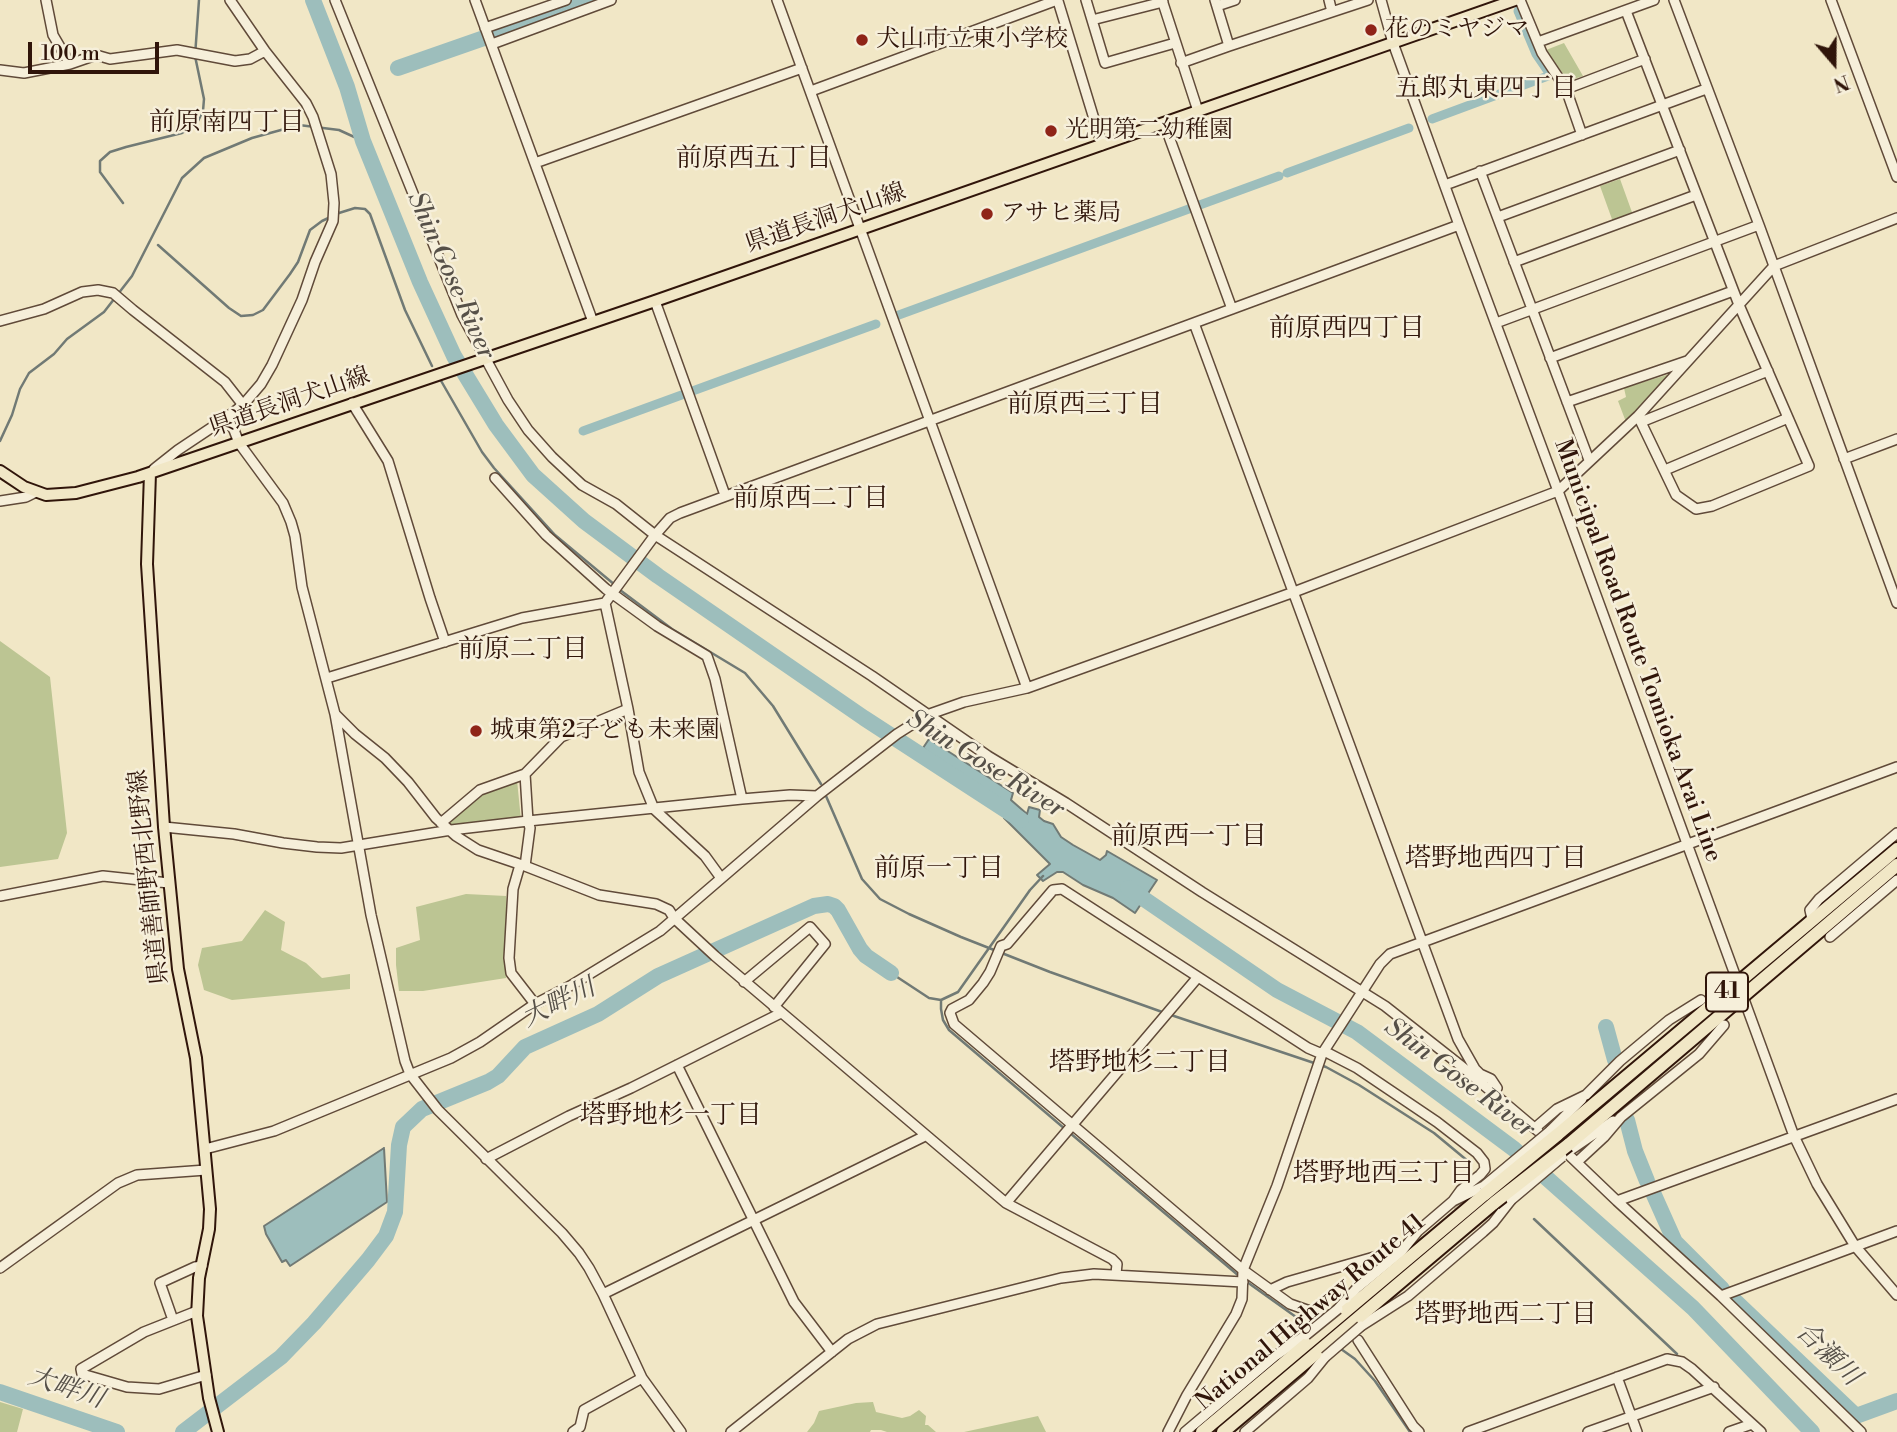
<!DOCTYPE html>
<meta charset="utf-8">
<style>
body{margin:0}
#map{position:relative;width:1897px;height:1432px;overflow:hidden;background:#f1e7c6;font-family:"Libre Bodoni",serif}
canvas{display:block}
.north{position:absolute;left:1799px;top:28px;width:70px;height:70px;-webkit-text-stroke:5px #f6efda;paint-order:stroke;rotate:160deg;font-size:19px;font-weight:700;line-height:28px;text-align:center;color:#30150a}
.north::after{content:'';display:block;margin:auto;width:24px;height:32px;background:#30150a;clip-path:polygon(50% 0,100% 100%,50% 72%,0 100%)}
.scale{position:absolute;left:28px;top:42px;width:131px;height:32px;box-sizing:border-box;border:4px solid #30150a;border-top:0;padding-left:9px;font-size:21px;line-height:24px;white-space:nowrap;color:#30150a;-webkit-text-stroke:5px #f6efda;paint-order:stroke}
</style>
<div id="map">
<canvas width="1897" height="1432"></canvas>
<div class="north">N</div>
<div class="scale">100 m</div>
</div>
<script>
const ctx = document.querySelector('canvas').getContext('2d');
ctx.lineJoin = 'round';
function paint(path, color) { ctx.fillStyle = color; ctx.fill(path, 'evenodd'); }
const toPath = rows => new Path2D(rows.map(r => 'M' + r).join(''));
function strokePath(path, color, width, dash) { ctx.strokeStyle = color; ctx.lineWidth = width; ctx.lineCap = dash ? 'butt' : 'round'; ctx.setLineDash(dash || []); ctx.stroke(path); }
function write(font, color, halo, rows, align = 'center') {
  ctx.font = font + ' "Libre Bodoni","Noto Serif JP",serif'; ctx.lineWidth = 5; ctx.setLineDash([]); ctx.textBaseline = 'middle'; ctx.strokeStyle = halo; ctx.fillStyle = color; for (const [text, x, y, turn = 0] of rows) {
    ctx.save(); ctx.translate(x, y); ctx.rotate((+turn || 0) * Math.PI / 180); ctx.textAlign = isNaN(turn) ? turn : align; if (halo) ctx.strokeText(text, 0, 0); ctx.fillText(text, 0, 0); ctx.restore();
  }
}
paint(toPath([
 [1564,43,1583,76,1568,81,1546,50],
 [1620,179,1633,215,1613,222,1600,186],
 [1673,373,1626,422,1618,401,1626,397,1624,388],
 [0,641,50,677,67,833,58,859,0,867],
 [517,780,521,820,451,828,446,822,484,791],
 [466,894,506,896,509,931,506,978,423,991,399,991,396,965,396,948,420,940,416,907],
 [265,910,285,922,281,950,306,963,322,978,350,974,350,989,232,1000,204,990,198,965,202,948,242,941],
 [0,1402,23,1409,17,1432,0,1432],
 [873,1402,876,1412,902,1418,910,1416,919,1410,926,1416,925,1425,928,1425,936,1432,887,1432,881,1430,871,1430,870,1432,807,1432,814,1423,819,1411,856,1403],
 [1038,1416,1046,1432,964,1432]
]), '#bcc593');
const water = toPath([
 [929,739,1013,793,1011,800,1027,814,1029,807,1040,810,1039,817,1044,821,1053,824,1061,837,1073,845,1100,860,1106,855,1107,851,1157,880,1135,913,1113,898,1083,885,1063,872,1057,872,1043,881,1037,875,1050,864,1004,818,1005,806,979,787,960,777,923,748,929,739],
 [384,1148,387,1202,290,1266,286,1260,282,1262,266,1234,264,1226,384,1148]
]);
paint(water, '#9dbebc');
strokePath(water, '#717a75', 2);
strokePath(toPath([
 [123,203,100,172,100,161,110,152,126,147,182,133,197,123,203,111,204,99,195,56,199,0],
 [158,245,229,308,241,316,253,315,263,310,290,274,298,262,310,230,322,221,339,213,355,208,365,209,370,214,405,310,432,366],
 [440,379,482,452,494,468,555,535,615,585],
 [0,441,12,415,20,389,29,373,54,354,67,339,104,312,132,276,182,178,204,158,252,138,299,125,339,130,363,141],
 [620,590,672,629,745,673,773,706,821,784],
 [826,796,862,879,880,899,909,914,961,937,1050,972,1165,1013],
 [891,973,929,998,941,1000,958,992,1030,890,1043,876],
 [941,1000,941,1009,943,1020,949,1030,1065,1129],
 [1171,1015,1326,1067,1359,1085,1434,1133,1469,1162],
 [1070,1133,1239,1276],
 [1534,1219,1677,1354],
 [1247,1282,1310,1327],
 [1341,1349,1355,1359,1375,1381,1410,1432]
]), '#717a75', 2.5);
strokePath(toPath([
 [1432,119,1548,76,1549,73,1536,54,1518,11],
 [1287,173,1409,128],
 [896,316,1279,176],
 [583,431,876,324]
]), '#9dbebc', 9);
strokePath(toPath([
 [313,0,347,87,363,141,420,282,454,356,496,425,533,475,584,521,658,576,864,718,1021,820],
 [398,68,593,0],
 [1128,888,1277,990,1357,1032,1514,1149,1693,1308,1812,1432],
 [1606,1027,1615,1060],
 [1627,1120,1635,1151,1647,1181],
 [1654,1195,1675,1242,1722,1289],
 [1733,1299,1856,1416,1897,1401],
 [0,1392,117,1432],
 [183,1432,281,1357,314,1323,368,1260,386,1236,395,1212,399,1145,403,1127,422,1109,488,1082,498,1076,525,1047,598,1014,658,976,814,906,828,904,834,906,838,910,860,949,866,956,891,973]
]), '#9dbebc', 16);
strokePath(toPath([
 [1453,1201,1483,1232]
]), '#cabda0', 9, [9, 4.5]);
const minor = toPath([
 [46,0,53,35,70,64,96,55,110,59,177,50,235,61,250,59,265,51],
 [335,0,462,315,508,400,528,430,552,457,582,485,616,504,655,535,872,676,988,756,1066,803,1202,892,1385,1006,1460,1065,1538,1131],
 [475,0,593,322],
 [777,0,1027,688],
 [1086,0,1105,63,1175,43],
 [1162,0,1198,111],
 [1215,0,1229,46],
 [1329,0,1332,12],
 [1381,0,1393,43,1459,225,1558,491,1794,1136,1817,1184,1855,1246,1897,1295],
 [1520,0,1542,53,1566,89,1582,135],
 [1674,0,1759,225,1897,603],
 [1831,0,1897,177],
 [1058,1,1102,145],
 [1217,6,1235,0],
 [1626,11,1739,305,1809,466,1712,506,1696,509,1676,495,1638,416],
 [1092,20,1163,2],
 [485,28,566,0],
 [1538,42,1654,0],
 [492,44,611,0],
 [1181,63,1229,46,1368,0],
 [0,70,24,73,70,64],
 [1566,89,1645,59],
 [811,91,1057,0],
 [1164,123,1232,309],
 [535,163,802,68],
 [1480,171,1589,460],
 [1445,185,1706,89],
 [1498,217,1680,150],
 [1514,262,1696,195],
 [655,301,725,495],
 [0,321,44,309,82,292,98,290,113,293,133,310,225,382,243,405],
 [1194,323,1458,1039,1475,1069,1480,1074,1491,1079,1497,1088,1493,1094],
 [1496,323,1759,225],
 [1550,358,1733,291],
 [1567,402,1687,361],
 [352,403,388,461,430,598,445,642],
 [226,418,234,430,239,443,283,503,291,522,295,536,302,587,335,714,371,915,405,1061,410,1074,438,1110,562,1233,579,1253,589,1268,603,1294,642,1378,681,1432],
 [1641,422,1768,371],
 [1844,459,1897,439],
 [154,469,178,450,226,418,243,405,261,384,272,365,302,300,315,262,333,221,334,203,331,174,313,117,306,103,265,51,230,0],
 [1665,470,1788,418],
 [495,478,546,535,606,589,657,626,707,656,715,679,742,799],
 [0,501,26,497,36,492],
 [605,603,628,709,639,772,654,809,705,856,721,878],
 [327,678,522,618,605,603,655,535,670,518,680,513,1459,225],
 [336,715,355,734,385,758,408,782,436,818,456,836,478,850,525,866],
 [525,774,528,821,530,828,525,866,599,895,656,904,669,910,674,918,715,956,1006,1203,1112,1259,1117,1264,1116,1274],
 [441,823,480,790,525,774,561,737,628,709],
 [164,827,234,834,283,843,317,847,341,848,451,830,528,821,742,799,790,795,817,796],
 [520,865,513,889,509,958,511,973,535,1004],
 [0,896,103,876,169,883],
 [1812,919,1810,910,1819,899,1897,833],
 [1830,937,1897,880],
 [744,982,810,927,825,944,774,1007],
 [1324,1051,1357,1068,1437,1122,1477,1153,1484,1162,1485,1169,1480,1175,1461,1190,1453,1201],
 [1322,1054,1308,1048,1062,889,1053,890,1007,944,1001,946,990,972,983,983,969,1000,952,1009,950,1013,954,1024,1243,1270,1290,1304,1324,1316],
 [677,1065,794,1302,832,1352],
 [1535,1128,1557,1109,1586,1095,1620,1061,1669,1020,1701,1000],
 [1550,1131,1582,1099],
 [205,1149,274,1131,451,1058,480,1042,535,1004,570,986,660,931,817,796,897,734,927,715,964,702,1027,688,1294,592,1558,491,1638,416,1774,266,1897,218],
 [1572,1149,1613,1121],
 [1570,1156,1617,1201,1721,1296,1861,1432],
 [486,1159,569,1116,631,1088,781,1013],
 [1577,1162,1604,1137,1621,1117,1699,1054,1724,1025],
 [1617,1201,1897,1099],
 [1006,1203,1198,977],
 [0,1268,118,1183,137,1175,206,1170],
 [1270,1290,1287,1282,1402,1249],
 [603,1294,925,1136],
 [1721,1296,1897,1231],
 [1338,1309,1357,1288,1401,1252,1418,1231,1453,1201,1484,1186],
 [197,1311,144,1332,81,1369,82,1374,127,1387,159,1389,206,1375],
 [173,1320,160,1283,195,1267,202,1266],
 [1361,1326,1408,1296,1483,1232,1493,1223,1511,1200],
 [1358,1340,1413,1426,1419,1432],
 [1617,1377,1637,1432],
 [573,1432,580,1427,584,1410,642,1378],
 [731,1432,848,1339,877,1324,1061,1278,1094,1274,1243,1282],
 [1168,1432,1187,1395,1236,1314,1242,1299,1243,1270,1277,1186,1322,1054,1380,964,1390,954,1897,767],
 [1185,1432,1275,1356,1306,1335],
 [1245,1432,1308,1378,1325,1357],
 [1468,1432,1667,1359,1682,1362,1692,1369,1761,1432],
 [1588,1432,1714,1387],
 [1729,1432,1752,1424]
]);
const major = toPath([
 [0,471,24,487,46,495,76,493,138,477,655,301,1515,0],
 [150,473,147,564,164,827,178,969,196,1058,210,1209,209,1229,199,1278,197,1316,209,1398,218,1432]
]);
const highway = toPath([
 [1557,1135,1897,849],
 [1568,1145,1897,865],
 [1202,1432,1485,1194],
 [1223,1432,1494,1203]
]);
strokePath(minor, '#604a39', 12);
strokePath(major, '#30150a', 14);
strokePath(highway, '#30150a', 16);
strokePath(minor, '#f6efda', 9);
strokePath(major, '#f1e7c6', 10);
strokePath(highway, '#f1e7c6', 12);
const minorBridge = toPath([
 [1484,1186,1550,1131],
 [1511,1200,1562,1157],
 [1306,1335,1338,1309],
 [1325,1357,1361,1326]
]);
const highwayBridge = toPath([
 [1485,1194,1557,1135],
 [1494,1203,1568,1145]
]);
strokePath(minorBridge, '#604a39', 12, []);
strokePath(highwayBridge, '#30150a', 16, []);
strokePath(minorBridge, '#f6efda', 9);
strokePath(highwayBridge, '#f1e7c6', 12);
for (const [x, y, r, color] of [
 [1371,30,7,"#8f2418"],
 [862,40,7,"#8f2418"],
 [1051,131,7,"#8f2418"],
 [987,214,7,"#8f2418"],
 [476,731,7,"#8f2418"]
]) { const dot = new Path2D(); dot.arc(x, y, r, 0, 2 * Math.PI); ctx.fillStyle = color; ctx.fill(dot); strokePath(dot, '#f6efda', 2.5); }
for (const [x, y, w] of [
 [1727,992,42]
]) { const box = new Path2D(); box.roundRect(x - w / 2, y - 19.5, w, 39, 5); ctx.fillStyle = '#f6efda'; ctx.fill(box); strokePath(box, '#30150a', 2); }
write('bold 23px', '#30150a', null, [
 ["41",1727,992]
]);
write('24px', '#30150a', '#f6efda', [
 ["花のミヤジマ",1385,30],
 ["犬山市立東小学校",876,40],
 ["光明第二幼稚園",1065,131],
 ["アサヒ薬局",1001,214],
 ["城東第2子ども未来園",490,731]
], 'left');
write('24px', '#30150a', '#f6efda', [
 ["県道長洞犬山線",826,219,-19],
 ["県道長洞犬山線",290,403,-19],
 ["Municipal Road Route Tomioka Arai Line",1637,651,70],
 ["県道善師野西北野線",150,877,-96],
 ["National Highway Route 41",1311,1313,-40]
]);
write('26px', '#30150a', '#f6efda', [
 ["五郎丸東四丁目",1486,90],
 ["前原南四丁目",227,124],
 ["前原西五丁目",754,160],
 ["前原西四丁目",1347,330],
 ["前原西三丁目",1085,406],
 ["前原西二丁目",811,500],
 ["前原二丁目",523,651],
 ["前原西一丁目",1189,838],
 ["塔野地西四丁目",1496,860],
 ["前原一丁目",939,870],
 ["塔野地杉二丁目",1140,1064],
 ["塔野地杉一丁目",671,1117],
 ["塔野地西三丁目",1384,1175],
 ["塔野地西二丁目",1506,1316]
]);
write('italic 26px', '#565048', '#f6efda', [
 ["Shin Gose River",450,276,66],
 ["Shin Gose River",985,765,32],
 ["大畔川",559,1004,-26],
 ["Shin Gose River",1459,1079,37],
 ["合瀬川",1827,1355,44],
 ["大畔川",66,1389,19]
]);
</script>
